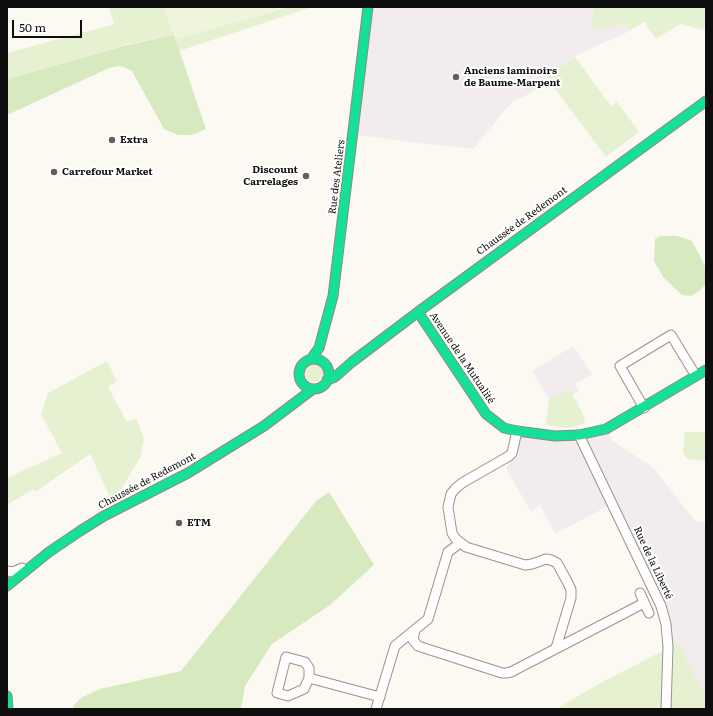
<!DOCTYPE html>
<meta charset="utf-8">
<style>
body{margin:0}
#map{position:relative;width:713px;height:716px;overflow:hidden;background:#fcf9f2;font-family:Literata,serif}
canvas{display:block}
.frame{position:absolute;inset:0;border:8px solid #0e0e0e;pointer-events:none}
.scale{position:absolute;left:12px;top:20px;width:70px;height:18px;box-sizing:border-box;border:2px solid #0e0e0e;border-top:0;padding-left:5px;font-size:12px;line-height:14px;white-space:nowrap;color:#0e0e0e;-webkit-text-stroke:3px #fff;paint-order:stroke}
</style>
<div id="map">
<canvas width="713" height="716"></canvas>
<div class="frame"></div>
<div class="scale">50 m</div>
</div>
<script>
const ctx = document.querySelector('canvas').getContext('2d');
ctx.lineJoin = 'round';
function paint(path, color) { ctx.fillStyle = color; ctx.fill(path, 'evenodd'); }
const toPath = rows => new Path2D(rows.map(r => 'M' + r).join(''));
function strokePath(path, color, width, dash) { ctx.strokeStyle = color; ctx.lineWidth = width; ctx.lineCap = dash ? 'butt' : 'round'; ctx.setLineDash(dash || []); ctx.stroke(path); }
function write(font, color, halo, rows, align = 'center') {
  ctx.font = font + ' Literata,serif'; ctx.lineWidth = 4; ctx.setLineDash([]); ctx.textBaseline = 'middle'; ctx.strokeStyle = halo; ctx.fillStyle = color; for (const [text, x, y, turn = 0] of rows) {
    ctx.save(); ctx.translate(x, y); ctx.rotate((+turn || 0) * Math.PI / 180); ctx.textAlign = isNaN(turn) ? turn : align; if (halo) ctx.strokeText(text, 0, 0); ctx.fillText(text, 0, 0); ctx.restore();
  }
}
paint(toPath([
 [368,7,594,7,593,28,600,30,625,24,630,31,581,53,546,77,548,80,531,93,512,102,473,149,353,135],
 [573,346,592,374,575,384,579,391,573,395,570,389,549,399,532,371],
 [606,429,613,441,651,466,657,472,695,521,706,523,706,696,678,643,668,647,666,624,612,504,555,534,540,505,531,512,507,470,508,464,505,458,517,431]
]), '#f3ecef');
paint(toPath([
 [109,7,169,7,165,9,174,35,128,44,7,79,7,53,114,24],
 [288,7,312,7,179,51,175,39],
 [594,7,706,7,706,23,703,30,680,24,656,39,644,22,630,31,625,24,600,30,592,28],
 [575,57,611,106,617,102,639,132,606,157,546,77],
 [107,361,117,381,108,387,127,422,136,418,144,439,141,456,113,503,90,454,37,491,36,492,34,489,7,505,7,478,62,453,41,414,48,393],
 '305 373a9 9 0 1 1 18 0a9 9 0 1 1-18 0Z',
 [570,389,584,416,585,419,583,424,578,426,567,428,546,425,549,399],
 [685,432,706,432,706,461,688,459,686,458,683,452],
 [678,643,706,696,706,709,556,709,595,686]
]), '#e6f1d2');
paint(toPath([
 [174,35,206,129,192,135,178,135,164,129,132,71,124,67,118,66,109,68,7,115,7,79,123,46],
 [661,236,677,236,692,241,705,266,706,272,706,284,699,291,691,296,682,295,664,278,654,261,655,239],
 [329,492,374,565,330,605,272,644,245,686,241,709,73,709,74,705,81,698,100,689,181,671,316,501]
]), '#d7e9bf');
paint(toPath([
 [169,7,278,7,277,10,175,39,165,8]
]), '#eff5dc');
const street = toPath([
 [644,408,620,366,671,335,696,376],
 [517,431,512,453,509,456,462,483,455,489,451,494,448,507,452,533,455,538,466,547,525,565,532,564,546,559,551,560,557,563,568,583,571,590,571,598,556,648],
 [579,435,661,606,666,624,668,647,666,709],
 [7,571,13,572,22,568],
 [640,593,649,613],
 [415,630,413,640,418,646,502,673,506,673,511,672,644,603],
 [309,678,304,689,288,696,277,693,286,657,305,662,309,668,309,678,380,697],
 [376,709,395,646,428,619,448,552,460,543]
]);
const fast = toPath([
 [418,312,486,414,504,428,517,431,555,436,579,435,606,429,706,370],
 [311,359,319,348,333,296,368,7],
 '299 374a15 15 0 1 1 30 0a15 15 0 1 1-30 0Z',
 [327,380,335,377,352,362,418,312,706,101],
 [7,586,49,552,80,531,104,516,188,473,264,426,313,389],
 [7,696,8,709]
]);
strokePath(street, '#959491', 11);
strokePath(fast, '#8c8a87', 11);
strokePath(street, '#fffefd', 9);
strokePath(fast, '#16e098', 9);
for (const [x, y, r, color] of [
 [456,77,4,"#61605e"],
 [112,140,4,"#61605e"],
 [54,172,4,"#61605e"],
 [306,176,4,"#61605e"],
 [179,523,4,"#61605e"]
]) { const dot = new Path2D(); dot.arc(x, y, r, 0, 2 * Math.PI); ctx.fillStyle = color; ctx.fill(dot); strokePath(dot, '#fff', 1.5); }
write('bold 10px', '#0e0e0e', '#fff', [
 ["Anciens laminoirs",464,71],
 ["de Baume-Marpent",464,83],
 ["Extra",120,140],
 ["Discount",298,170,"right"],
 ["Carrelages",298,182,"right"],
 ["Carrefour Market",62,172],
 ["ETM",187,523]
], 'left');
write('10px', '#0e0e0e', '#fff', [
 ["Rue des Ateliers",337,177,-83],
 ["Chaussée de Redemont",522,221,-36],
 ["Avenue de la Mutualité",462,358,56],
 ["Chaussée de Redemont",147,481,-28],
 ["Rue de la Liberté",653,563,65]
]);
</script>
